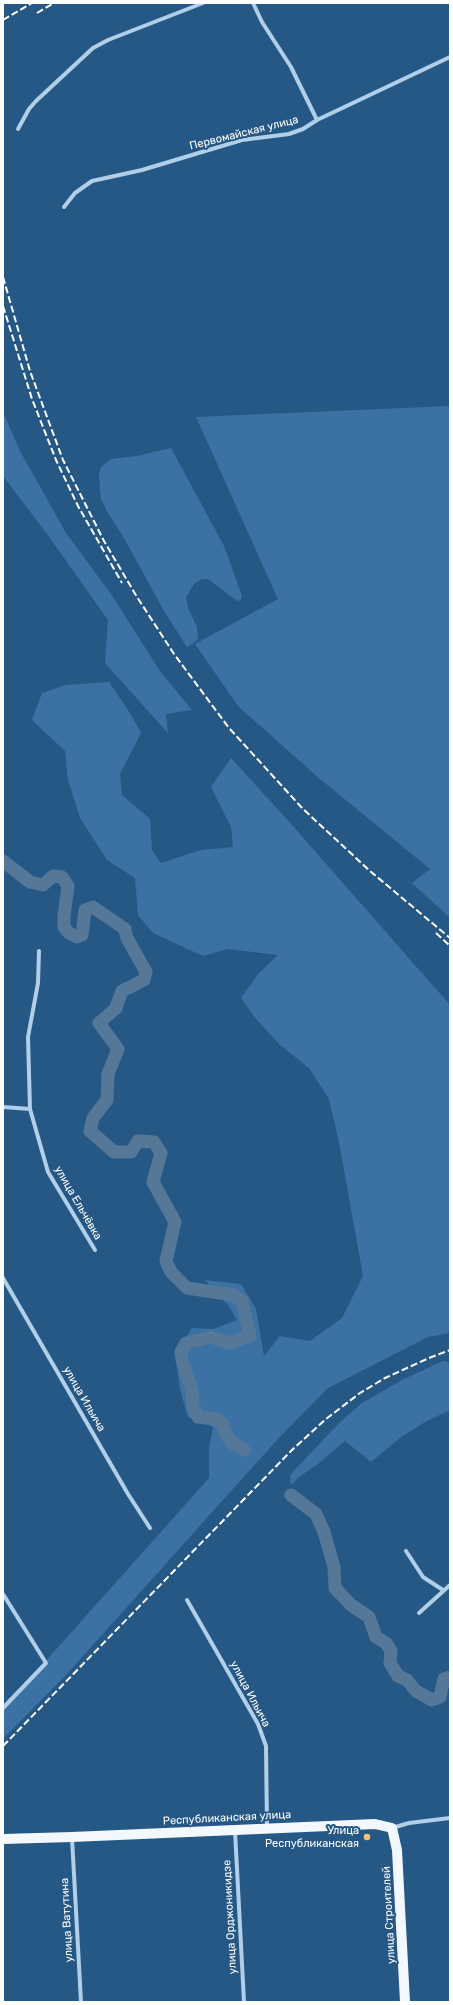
<!DOCTYPE html>
<meta charset="utf-8">
<style>
body{margin:0}
#map{position:relative;width:453px;height:2005px;overflow:hidden;background:#265886;font-family:Rubik,sans-serif}
canvas{display:block}
.frame{position:absolute;inset:0;border:4px solid #fff;pointer-events:none}
</style>
<div id="map">
<canvas width="453" height="2005"></canvas>
<div class="frame"></div>
</div>
<script>
const ctx = document.querySelector('canvas').getContext('2d');
ctx.lineJoin = 'round';
function paint(path, color) { ctx.fillStyle = color; ctx.fill(path, 'evenodd'); }
const toPath = rows => new Path2D(rows.map(r => 'M' + r).join(''));
function strokePath(path, color, width, dash) { ctx.strokeStyle = color; ctx.lineWidth = width; ctx.lineCap = dash ? 'butt' : 'round'; ctx.setLineDash(dash || []); ctx.stroke(path); }
function write(font, color, halo, rows, align = 'center') {
  ctx.font = font + ' Rubik,sans-serif'; ctx.lineWidth = 4; ctx.setLineDash([]); ctx.textBaseline = 'middle'; ctx.strokeStyle = halo; ctx.fillStyle = color; for (const [text, x, y, turn = 0] of rows) {
    ctx.save(); ctx.translate(x, y); ctx.rotate((+turn || 0) * Math.PI / 180); ctx.textAlign = isNaN(turn) ? turn : align; if (halo) ctx.strokeText(text, 0, 0); ctx.fillText(text, 0, 0); ctx.restore();
  }
}
paint(toPath([
 [450,406,450,918,412,883,430,869,320,779,238,706,195,644,278,599,196,417],
 [3,412,20,451,66,533,111,594,160,671,192,710,166,714,168,733,105,663,108,620,47,534,3,476],
 [171,448,224,546,242,596,241,600,237,601,208,579,202,579,194,584,186,597,188,608,197,627,198,640,187,647,164,611,124,538,108,513,101,499,100,490,99,474,101,467,111,459,137,456],
 [109,682,130,713,141,733,120,774,122,795,150,819,152,850,161,863,201,850,233,847,231,827,211,787,231,758,292,825,450,1005,450,1333,428,1337,328,1388,276,1441,66,1675,3,1739,3,1709,209,1478,209,1447,213,1427,188,1417,180,1390,175,1354,192,1328,213,1329,237,1320,228,1305,205,1280,241,1284,256,1309,264,1356,280,1336,310,1341,342,1318,363,1276,339,1142,329,1099,309,1068,280,1045,256,1019,241,998,259,973,278,955,228,949,203,956,153,933,138,915,135,878,107,860,80,818,68,780,65,751,32,720,42,693,66,685],
 [443,1361,450,1362,450,1410,425,1422,400,1438,371,1462,345,1441,318,1464,299,1477,291,1485,290,1475,340,1422,362,1403,402,1380]
]), '#3b72a3');
strokePath(toPath([
 [3,861,30,882,43,885,53,876,62,877,68,886,64,916,64,927,69,933,77,937,82,935,85,910,93,907,125,929,127,938,146,972,144,980,122,991,116,1008,99,1023,118,1049,108,1074,107,1100,93,1118,90,1131,114,1152,131,1152,138,1141,154,1142,161,1153,153,1182,175,1222,166,1261,171,1272,187,1288,233,1295,242,1301,250,1336,229,1343,211,1337,186,1343,181,1352,182,1360,192,1391,193,1406,198,1417,217,1419,223,1424,224,1431,231,1442,244,1450],
 [291,1495,316,1514,324,1532,334,1567,335,1588,351,1605,369,1617,376,1637,386,1643,391,1651,390,1663,398,1676,407,1680,416,1691,432,1700,440,1697,444,1679,450,1677]
]), '#567898', 13);
strokePath(toPath([
 [253,3,262,22,291,67,317,120],
 [18,129,29,109,36,101,93,48,108,40,203,3],
 [64,207,75,193,92,181,142,170,242,140,289,134,303,129,317,120,450,57],
 [39,951,38,983,28,1037,30,1109,48,1172,95,1250],
 [3,1107,30,1109],
 [3,1278,128,1494,150,1528],
 [406,1551,423,1577,443,1590],
 [3,1594,46,1663,3,1708],
 [187,1600,258,1724,266,1746,267,1828],
 [419,1613,450,1585],
 [392,1828,409,1823,450,1818],
 [235,1831,244,2002],
 [72,1838,81,2002]
]), '#b1cfe8', 4);
strokePath(toPath([
 [3,1839,72,1837,375,1824,392,1828,397,1850,405,2002]
]), '#f3f8fe', 10);
strokePath(toPath([
 [37,13,54,3],
 [3,20,32,3],
 [3,277,30,371,63,460,104,541,137,597,174,654,229,728,303,809,370,871,450,938],
 [3,306,32,399,56,460,78,506,122,583],
 [436,933,450,946],
 [3,1746,292,1450,326,1419,360,1393,385,1378,429,1358,450,1350]
]), '#fff', 2, [7, 3]);
for (const [x, y, r, color] of [
 [367,1837,4,"#f1c376"]
]) { const dot = new Path2D(); dot.arc(x, y, r, 0, 2 * Math.PI); ctx.fillStyle = color; ctx.fill(dot); strokePath(dot, '#265886', 1.5); }
write('11px', '#fff', '#265886', [
 ["Первомайская улица",244,133,-14],
 ["улица Ельчёвка",78,1203,60],
 ["улица Ильича",84,1399,60],
 ["улица Ильича",250,1694,62],
 ["Республиканская улица",227,1818,-3],
 ["улица Строителей",389,1915,-93],
 ["улица Орджоникидзе",230,1917,-93],
 ["улица Ватутина",67,1920,-93]
]);
write('11px', '#fff', '#265886', [
 ["Улица",359,1831],
 ["Республиканская",359,1844]
], 'right');
</script>
